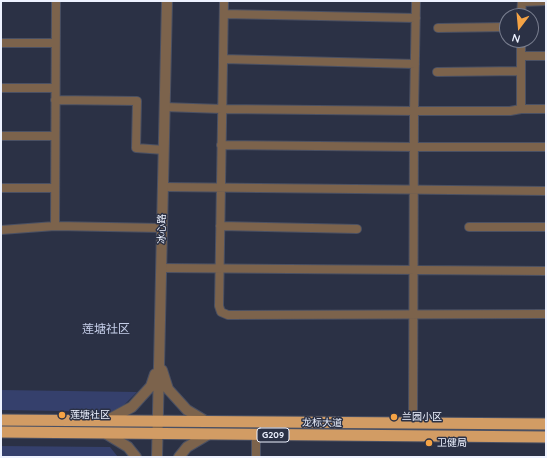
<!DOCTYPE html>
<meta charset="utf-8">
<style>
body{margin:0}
#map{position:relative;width:547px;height:458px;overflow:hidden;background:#2b3145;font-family:Quicksand,sans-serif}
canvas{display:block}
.frame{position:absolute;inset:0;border:2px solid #edf2ff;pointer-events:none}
.north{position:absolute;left:499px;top:8px;width:40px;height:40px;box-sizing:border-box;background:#2b3145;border:1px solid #797e8f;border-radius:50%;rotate:196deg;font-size:11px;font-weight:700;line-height:16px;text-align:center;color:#edf2ff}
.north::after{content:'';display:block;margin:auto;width:14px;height:18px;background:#f5a345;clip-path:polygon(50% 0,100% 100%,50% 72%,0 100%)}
</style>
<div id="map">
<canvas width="547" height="458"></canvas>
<div class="frame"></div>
<div class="north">N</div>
</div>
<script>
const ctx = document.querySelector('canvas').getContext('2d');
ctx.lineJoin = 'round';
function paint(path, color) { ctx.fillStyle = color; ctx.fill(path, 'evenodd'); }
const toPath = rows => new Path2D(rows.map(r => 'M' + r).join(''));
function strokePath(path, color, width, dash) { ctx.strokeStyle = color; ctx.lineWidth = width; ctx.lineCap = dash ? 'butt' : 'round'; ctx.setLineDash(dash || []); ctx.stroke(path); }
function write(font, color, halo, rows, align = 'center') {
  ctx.font = font + ' Quicksand,"Noto Sans SC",sans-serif'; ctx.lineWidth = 3; ctx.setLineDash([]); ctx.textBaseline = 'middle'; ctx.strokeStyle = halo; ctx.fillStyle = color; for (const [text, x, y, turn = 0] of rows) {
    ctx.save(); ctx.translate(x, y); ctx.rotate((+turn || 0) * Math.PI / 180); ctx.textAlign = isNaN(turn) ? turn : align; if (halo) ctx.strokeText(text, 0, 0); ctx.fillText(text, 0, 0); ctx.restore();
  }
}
paint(toPath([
 [1,390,137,392,117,412,1,410],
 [1,446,110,447,118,457,1,457]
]), '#35406c');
const minor = toPath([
 [224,1,219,306,221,312,228,315,546,314],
 [522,2,546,1],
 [224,14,416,18],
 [521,16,522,1],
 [438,28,507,27],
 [1,43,55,43],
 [521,56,546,56],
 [223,59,415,64],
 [437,72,521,71],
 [1,88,55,88],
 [55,100,137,101,136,148,164,150],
 [164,107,222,109,414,111,510,111,521,109,546,109],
 [521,109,521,40],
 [1,136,55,136],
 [221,145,414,147,546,147],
 [163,187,546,191],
 [1,188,55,188],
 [55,226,56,1],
 [220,226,357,229],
 [469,227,546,227],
 [1,230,55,226,162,228],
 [161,268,546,271],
 [413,423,414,111,416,1],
 [256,435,256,457]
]);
const tertiary = toPath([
 [162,370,168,389,187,410,207,422],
 [106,421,132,407,151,386,155,374],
 [105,433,128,447,136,457],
 [157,457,167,1],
 [179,457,187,447,209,434]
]);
const trunk = toPath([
 [1,420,546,424],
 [1,432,546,437]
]);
strokePath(minor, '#4a5063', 10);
strokePath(tertiary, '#4a5063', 12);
strokePath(trunk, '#4a5063', 13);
strokePath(minor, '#7c634c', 8);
strokePath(tertiary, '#7c634c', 10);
strokePath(trunk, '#d29c64', 11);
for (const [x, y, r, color] of [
 [62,415,4,"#f5a345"],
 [394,417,4,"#f5a345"],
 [429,443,4,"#f5a345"]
]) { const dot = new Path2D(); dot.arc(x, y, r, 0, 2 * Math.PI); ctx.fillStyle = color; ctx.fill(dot); strokePath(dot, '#2b3145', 1.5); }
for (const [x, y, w] of [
 [273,435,32]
]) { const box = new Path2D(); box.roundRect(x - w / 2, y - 7, w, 14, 3); ctx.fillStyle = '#2b3145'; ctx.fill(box); strokePath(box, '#edf2ff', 1); }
write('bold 9px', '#edf2ff', null, [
 ["G209",273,435]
]);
write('10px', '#edf2ff', '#2b3145', [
 ["冰心路",162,229,-89],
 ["龙标大道",322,423,1]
]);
write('10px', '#edf2ff', '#2b3145', [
 ["莲塘社区",70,415],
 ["兰园小区",402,417],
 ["卫健局",437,443]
], 'left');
write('12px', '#c5cee8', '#2b3145', [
 ["莲塘社区",106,329]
]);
</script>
